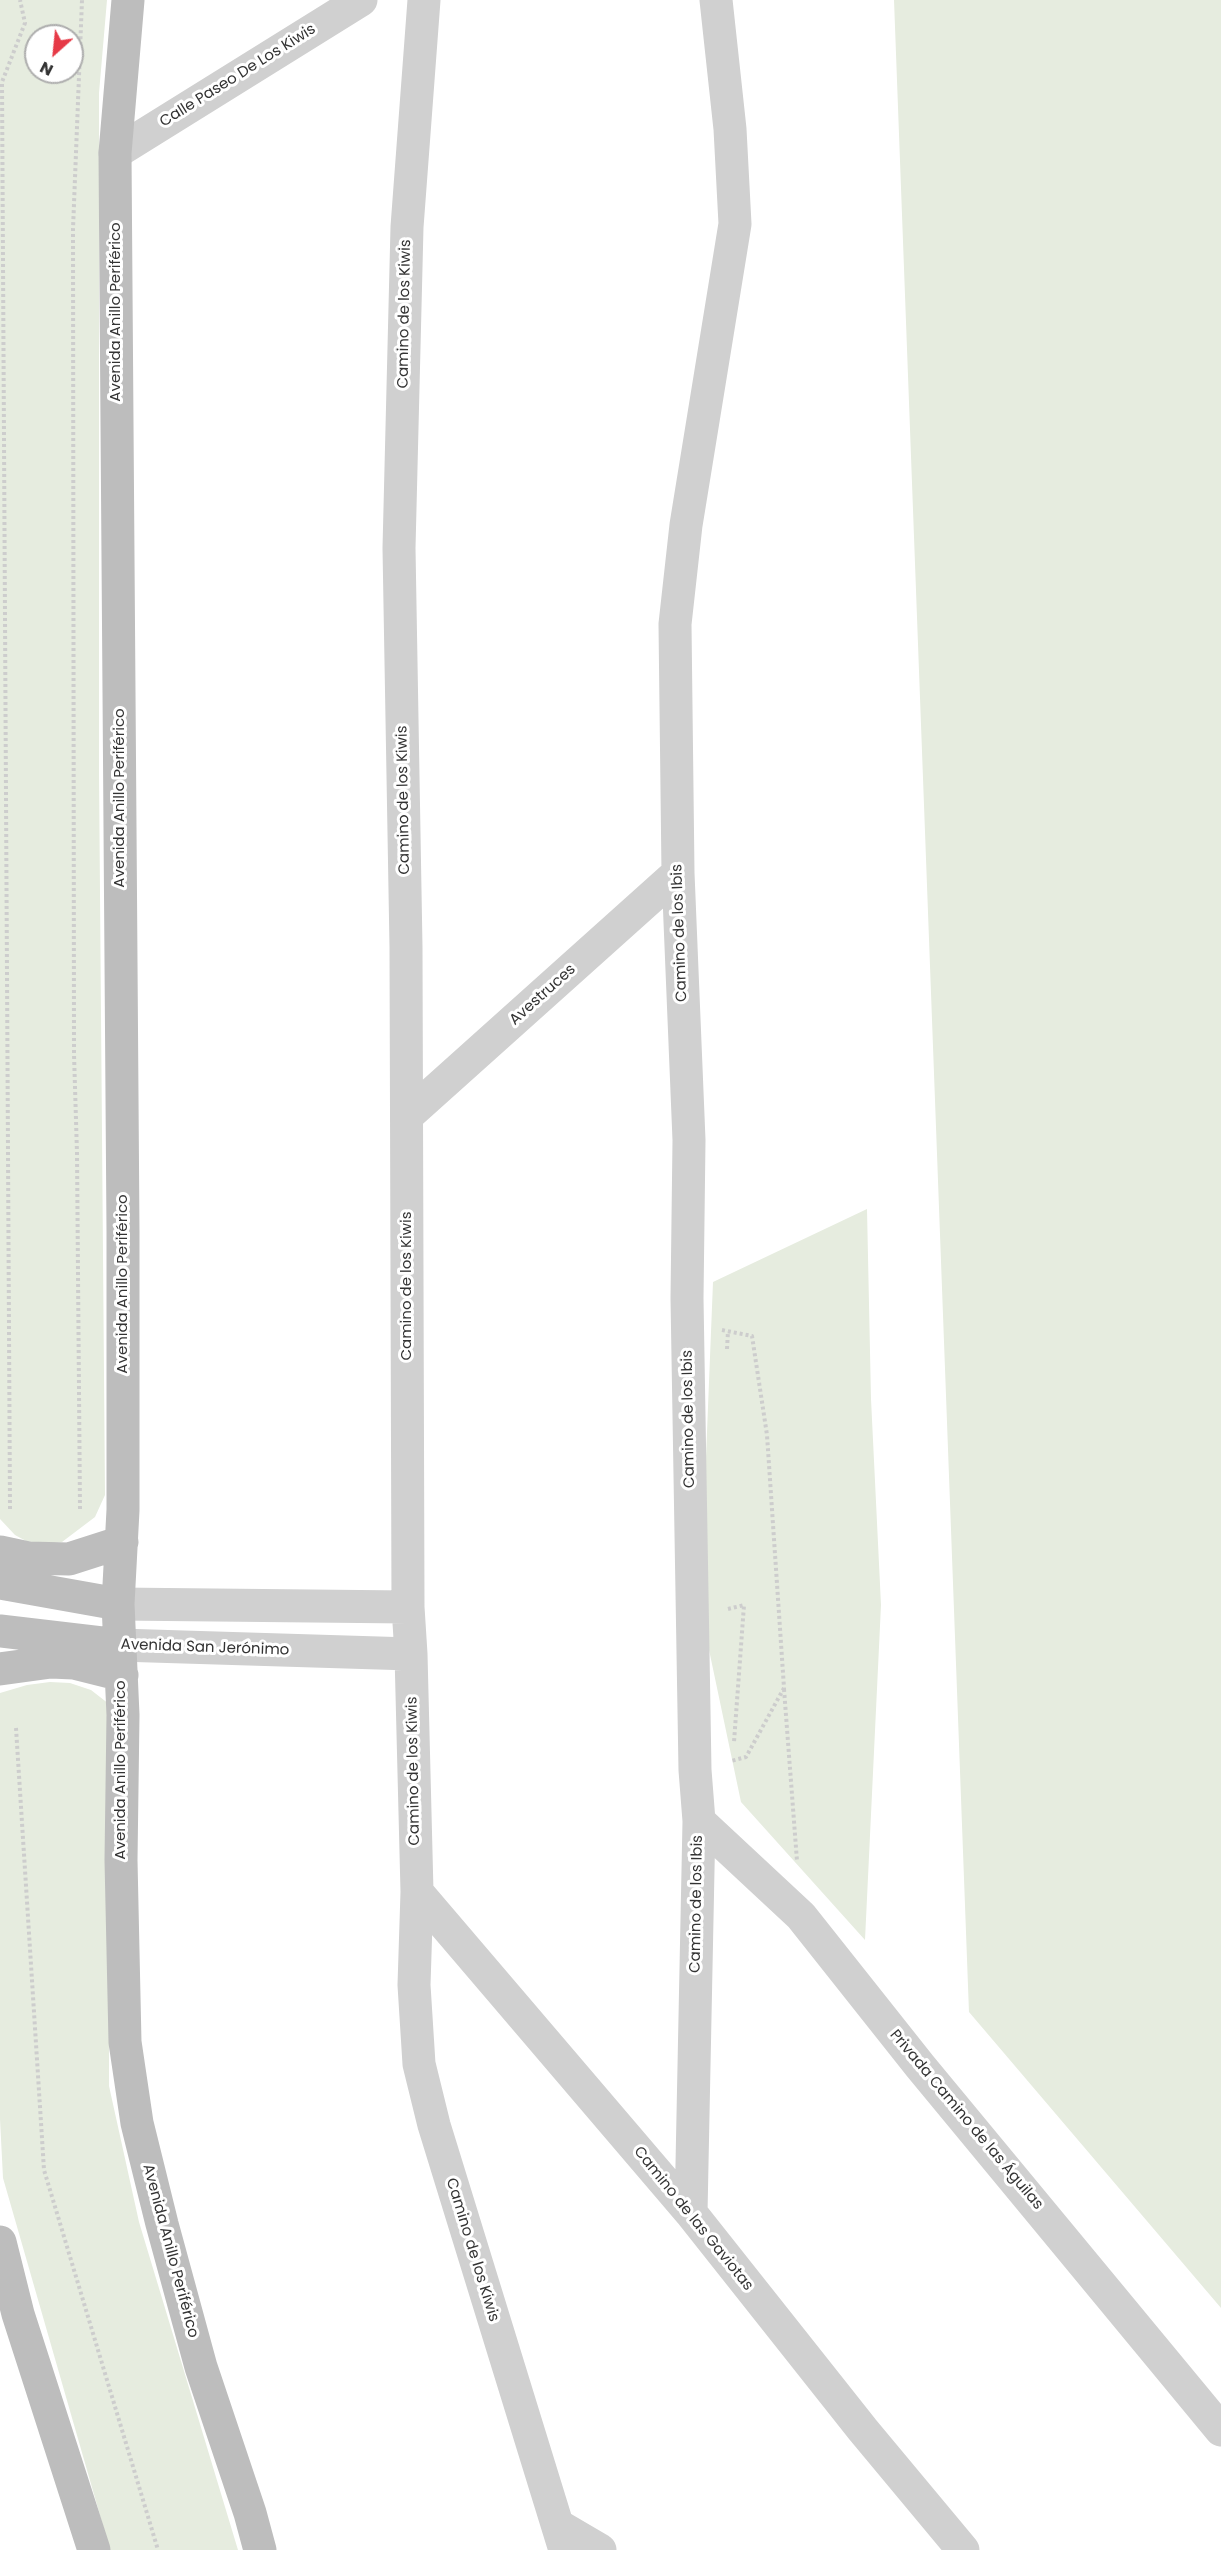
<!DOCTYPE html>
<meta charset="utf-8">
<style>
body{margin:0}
#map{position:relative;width:1221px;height:2550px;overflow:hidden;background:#fff;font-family:Poppins,sans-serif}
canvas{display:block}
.north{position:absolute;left:24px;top:24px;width:60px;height:60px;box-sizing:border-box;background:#fff;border:2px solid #adadad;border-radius:50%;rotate:207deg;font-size:16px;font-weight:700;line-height:24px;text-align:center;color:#333}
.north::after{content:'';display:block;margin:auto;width:21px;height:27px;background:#e63946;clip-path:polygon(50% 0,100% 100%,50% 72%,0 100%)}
</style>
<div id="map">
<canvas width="1221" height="2550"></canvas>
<div class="north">N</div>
</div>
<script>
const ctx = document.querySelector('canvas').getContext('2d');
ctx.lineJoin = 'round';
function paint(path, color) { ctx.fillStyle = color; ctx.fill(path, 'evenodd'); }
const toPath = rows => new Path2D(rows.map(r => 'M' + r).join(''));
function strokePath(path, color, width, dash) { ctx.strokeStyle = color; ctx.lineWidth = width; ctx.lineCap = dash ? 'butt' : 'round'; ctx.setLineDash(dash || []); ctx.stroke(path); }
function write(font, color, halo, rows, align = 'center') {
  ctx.font = font + ' Poppins,sans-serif'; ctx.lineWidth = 6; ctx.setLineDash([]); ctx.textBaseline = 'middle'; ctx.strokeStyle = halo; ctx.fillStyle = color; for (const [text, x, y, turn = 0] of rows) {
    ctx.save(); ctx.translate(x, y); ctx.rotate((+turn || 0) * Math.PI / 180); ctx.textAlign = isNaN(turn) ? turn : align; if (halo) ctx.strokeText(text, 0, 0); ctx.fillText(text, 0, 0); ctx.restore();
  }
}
paint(toPath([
 [0,0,107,0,99,93,99,773,105,1495,95,1517,62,1542,44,1544,26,1541,15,1535,0,1519],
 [36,36,72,36,72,72,36,72],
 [894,0,1221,0,1221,2308,969,2012],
 [867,1209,871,1399,881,1605,865,1940,741,1802,700,1607,713,1282],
 [50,1682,70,1683,91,1690,109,1704,109,2086,139,2222,238,2550,110,2550,3,2178,0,2119,0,1693,27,1685]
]), '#e6ecdf');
strokePath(toPath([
 [722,1330,752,1336,767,1435,784,1688,746,1757,731,1761],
 [727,1349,728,1331],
 [10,1509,2,82,25,23,20,0],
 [80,1509,77,1153,74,1054,73,229,82,0],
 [728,1609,744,1605,734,1742],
 [784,1689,797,1861],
 [16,1728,44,2170,158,2550]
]), '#cdcdcd', 4, [3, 3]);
strokePath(toPath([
 [424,0,407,227,399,548,406,947,408,1607,411,1654,417,1892,414,1985,419,2064,434,2125,565,2550],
 [115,153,361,0],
 [407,1116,678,873],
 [118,1604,408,1607],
 [119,1645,411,1654],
 [699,1821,801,1916,920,2066,1221,2430],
 [417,1892,691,2213,863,2430,963,2550],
 [691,2213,699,1821,695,1770,687,1298,689,1140,678,873,675,624,686,525,735,224,730,129,716,0],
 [559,2526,600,2550]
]), '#d0d0d0', 33);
strokePath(toPath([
 [128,0,115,153,123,1231,123,1510,118,1604,123,1715,121,1860,125,2042,137,2123,162,2224,201,2367,250,2513,260,2550],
 [0,1552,28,1558,69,1559,122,1542],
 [0,1583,118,1604],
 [0,1631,119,1645],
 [0,1669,51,1662,74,1663,122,1675],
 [0,2242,18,2314,94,2550]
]), '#bdbdbd', 33);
write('15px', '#333', '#fff', [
 ["Calle Paseo De Los Kiwis",238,76,-32],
 ["Avenida Anillo Periférico",116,312,-90],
 ["Camino de los Kiwis",405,314,-89],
 ["Avenida Anillo Periférico",120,798,-90],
 ["Camino de los Kiwis",404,800,-91],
 ["Camino de los Ibis",680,933,-92],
 ["Avestruces",543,995,-42],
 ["Avenida Anillo Periférico",123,1284,-90],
 ["Camino de los Kiwis",407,1286,-90],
 ["Camino de los Ibis",689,1419,-91],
 ["Avenida San Jerónimo",205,1648,2],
 ["Avenida Anillo Periférico",121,1770,-90],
 ["Camino de los Kiwis",414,1771,-91],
 ["Camino de los Ibis",697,1904,-89],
 ["Privada Camino de las Águilas",966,2120,50],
 ["Camino de las Gaviotas",693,2219,51],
 ["Camino de los Kiwis",472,2250,73],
 ["Avenida Anillo Periférico",170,2251,75]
]);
</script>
